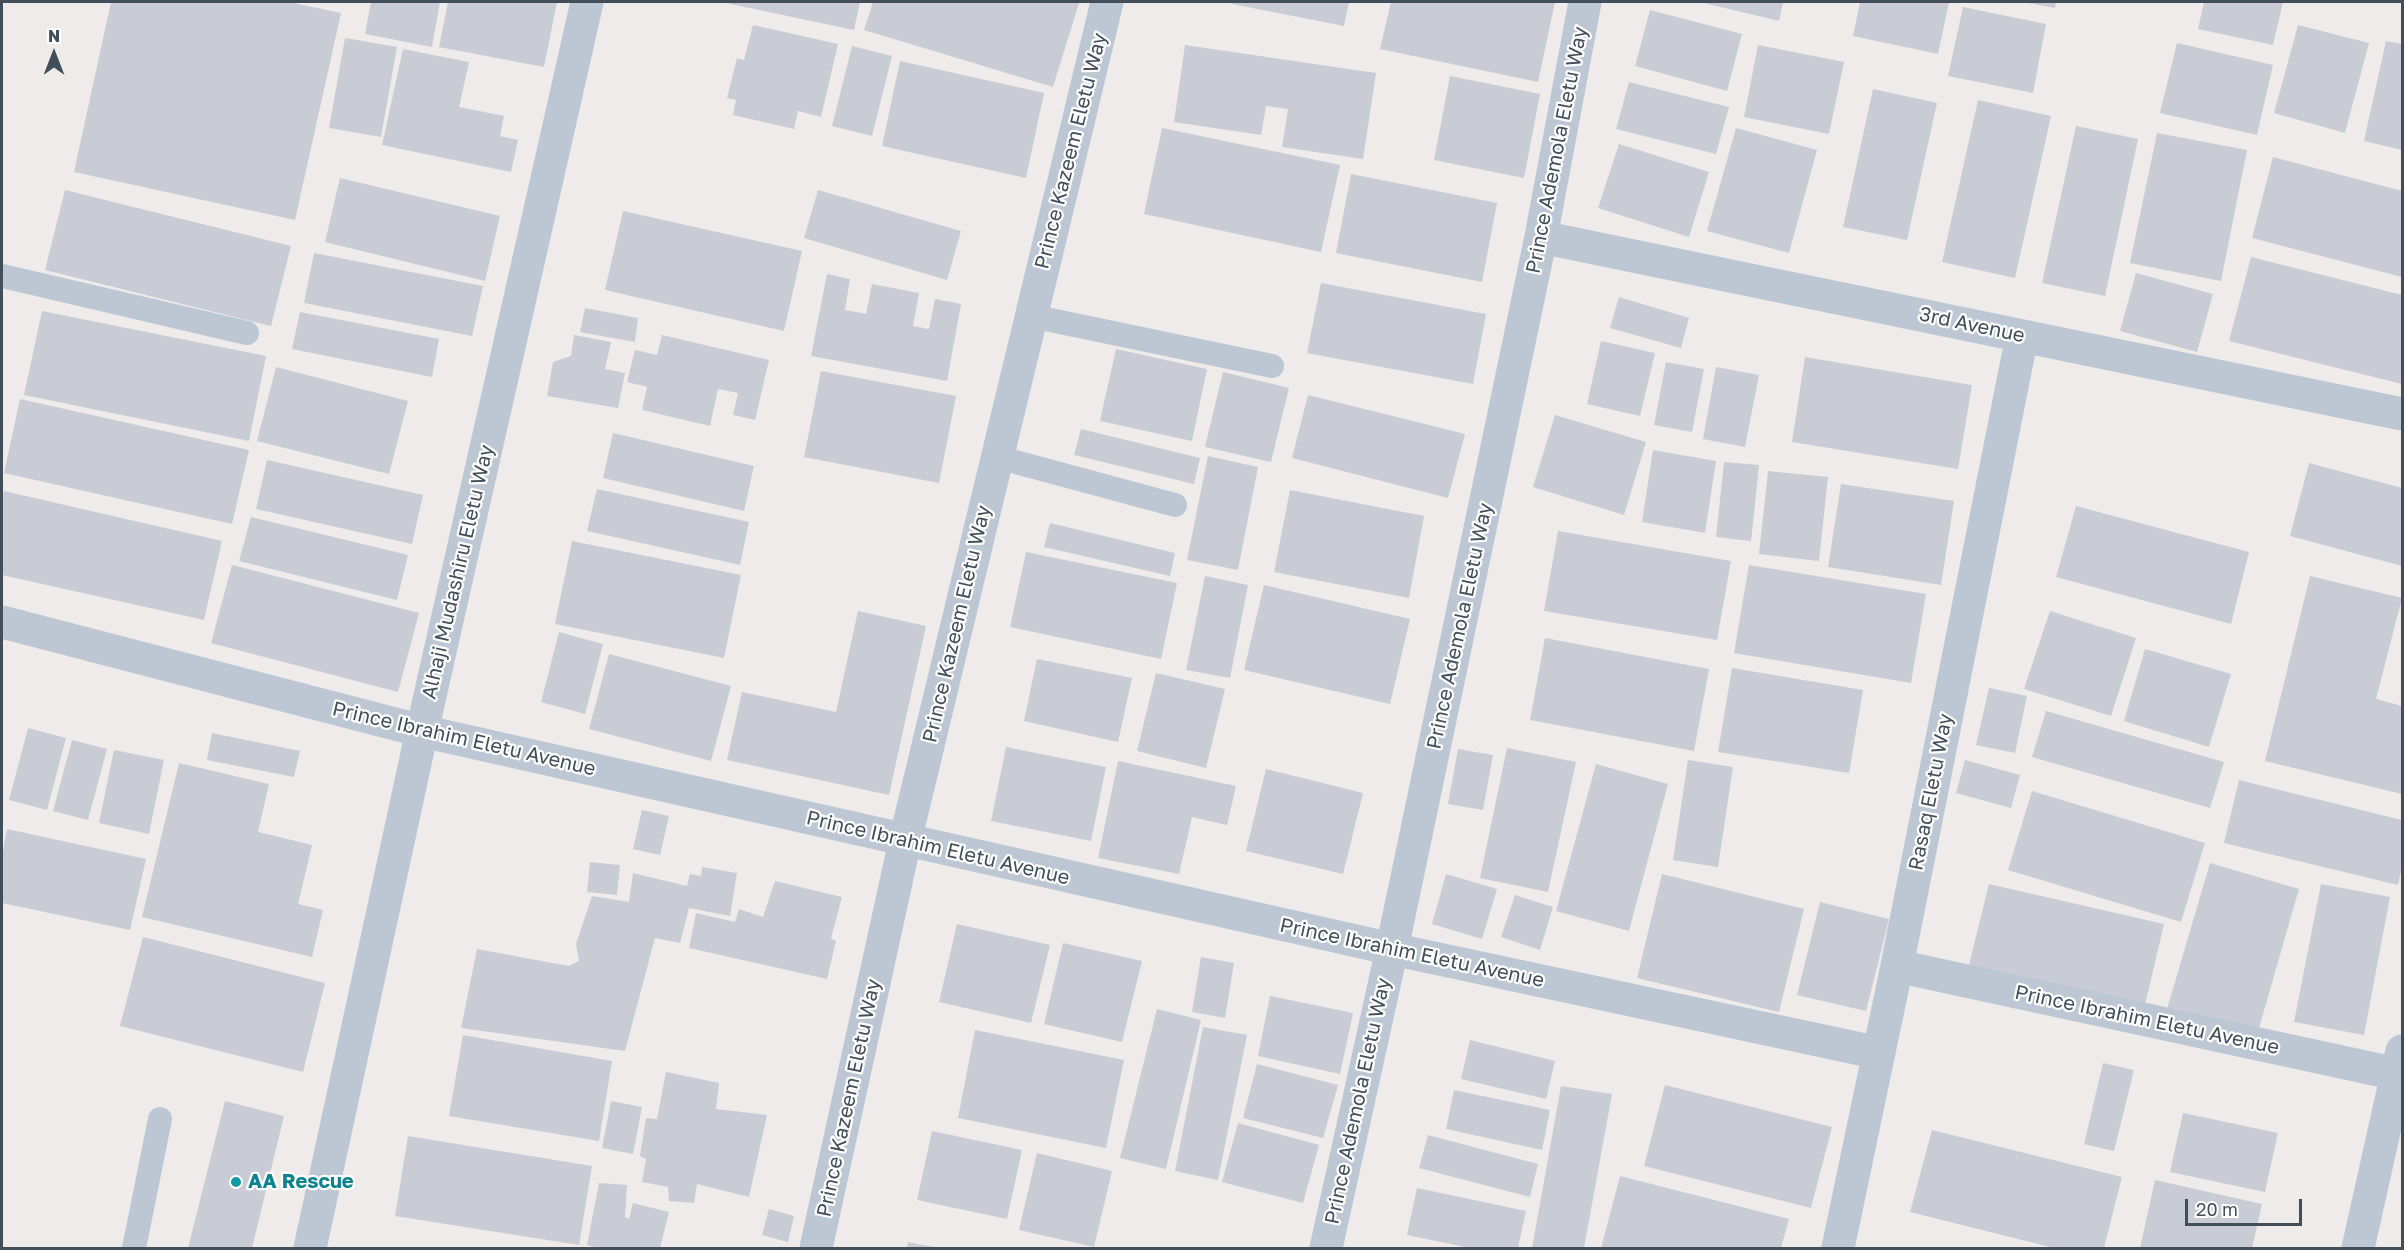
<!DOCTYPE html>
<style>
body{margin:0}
#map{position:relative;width:2404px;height:1250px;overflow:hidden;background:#eeebea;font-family:"Golos Text",sans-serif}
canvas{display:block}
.frame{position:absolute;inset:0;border:3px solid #424e5a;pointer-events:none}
.north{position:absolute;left:24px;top:24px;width:60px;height:60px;-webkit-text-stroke:4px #fff;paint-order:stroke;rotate:0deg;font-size:16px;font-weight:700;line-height:24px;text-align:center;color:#424e5a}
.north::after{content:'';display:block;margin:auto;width:21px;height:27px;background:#424e5a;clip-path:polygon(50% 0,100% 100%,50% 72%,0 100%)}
.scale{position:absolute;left:2185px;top:1199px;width:117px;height:27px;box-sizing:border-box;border:3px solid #424e5a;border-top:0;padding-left:8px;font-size:18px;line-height:21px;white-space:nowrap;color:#424e5a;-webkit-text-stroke:4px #fff;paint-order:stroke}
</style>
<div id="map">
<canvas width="2404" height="1250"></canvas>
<div class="frame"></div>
<div class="north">N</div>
<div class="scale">20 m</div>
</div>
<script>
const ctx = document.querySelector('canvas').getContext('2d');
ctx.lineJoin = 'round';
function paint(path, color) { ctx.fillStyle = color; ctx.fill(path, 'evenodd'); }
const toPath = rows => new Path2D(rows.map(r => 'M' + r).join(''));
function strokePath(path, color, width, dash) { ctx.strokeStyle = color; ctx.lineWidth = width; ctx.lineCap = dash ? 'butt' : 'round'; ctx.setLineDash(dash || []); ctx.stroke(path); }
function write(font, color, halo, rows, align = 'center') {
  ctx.font = font + ' "Golos Text",sans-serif'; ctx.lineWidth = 4.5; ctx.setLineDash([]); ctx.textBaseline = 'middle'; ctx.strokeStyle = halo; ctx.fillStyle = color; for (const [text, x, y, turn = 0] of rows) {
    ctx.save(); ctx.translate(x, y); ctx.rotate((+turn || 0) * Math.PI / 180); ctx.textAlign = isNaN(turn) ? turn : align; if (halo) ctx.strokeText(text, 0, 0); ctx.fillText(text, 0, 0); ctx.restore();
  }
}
paint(toPath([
 [111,2,288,2,341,13,295,220,74,172],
 [371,2,440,2,432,47,365,34],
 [448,2,557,2,544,67,439,47],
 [721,2,860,2,854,30],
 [873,2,1073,2,1079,3,1053,87,864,30],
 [1233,2,1349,2,1344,26,1232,4],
 [1391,2,1555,2,1538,82,1380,49],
 [1700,2,1783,2,1779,21],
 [1860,2,1949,2,1938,54,1853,36],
 [2023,2,2056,2,2055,8],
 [2204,2,2283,2,2273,45,2198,29],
 [1963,7,2046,24,2033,93,1948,76],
 [1650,10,1742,34,1727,91,1635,66],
 [753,25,838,44,821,117,798,111,794,129,733,115,736,100,727,98,737,58,744,60],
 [2298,25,2369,43,2345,133,2274,113],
 [345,38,397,47,381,137,329,128],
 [2386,41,2402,44,2402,150,2364,141],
 [2177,43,2273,65,2257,135,2160,113],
 [1185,45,1376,73,1363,159,1282,147,1288,109,1266,106,1261,135,1174,122],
 [1758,45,1844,62,1829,134,1744,117],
 [852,46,892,56,872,136,832,126],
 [403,49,469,62,459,107,504,116,500,136,518,140,511,172,382,145],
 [900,61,1044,93,1026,178,882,146],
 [1450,76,1540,94,1524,178,1434,160],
 [1629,82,1729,107,1716,154,1616,129],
 [1873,89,1937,103,1907,240,1843,227],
 [1978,100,2051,116,2015,278,1942,262],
 [2076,126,2138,139,2105,296,2042,283],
 [1162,128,1340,165,1321,252,1144,214],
 [1736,128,1817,150,1789,253,1707,231],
 [2157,133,2247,150,2221,281,2130,263],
 [1619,144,1709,172,1689,237,1598,208],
 [2273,157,2402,191,2402,277,2252,238],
 [1351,174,1497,203,1482,282,1336,253],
 [340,178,500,216,485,281,325,242],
 [65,190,291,246,271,326,45,270],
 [818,190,961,231,947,280,804,238],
 [623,211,802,251,784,331,605,290],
 [314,253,483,286,472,336,304,303],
 [2251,257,2402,295,2402,384,2229,341],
 [2136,273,2213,294,2197,352,2120,331],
 [827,274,850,279,845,310,866,314,872,284,919,293,913,326,929,329,935,299,961,304,947,381,811,356],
 [1321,283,1486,314,1473,384,1307,353],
 [1619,297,1689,318,1681,348,1610,328],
 [585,308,638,318,635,342,580,332],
 [42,311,266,356,249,441,24,395],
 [300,312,439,339,432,377,292,349],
 [574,335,611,342,605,369,625,373,618,408,547,396,553,362,571,356],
 [662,335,769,360,755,420,733,415,738,393,718,389,710,426,642,410,647,387,627,382,635,350,657,355],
 [1601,341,1655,353,1640,416,1587,404],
 [1116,349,1207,369,1192,441,1100,421],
 [1805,357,1972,385,1958,469,1792,442],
 [1666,362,1704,369,1692,432,1654,425],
 [276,367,408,401,389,474,257,441],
 [1716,367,1759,375,1745,447,1703,439],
 [821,371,956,396,939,483,804,457],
 [1223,372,1289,388,1271,462,1205,447],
 [1308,395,1465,434,1448,498,1292,458],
 [20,399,249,450,232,524,4,473],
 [1555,415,1646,442,1624,515,1533,487],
 [1081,429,1200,458,1194,484,1074,455],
 [613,433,754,466,744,511,603,478],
 [1653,450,1716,461,1705,533,1642,522],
 [1208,456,1258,467,1238,570,1187,560],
 [267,460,423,495,412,544,256,509],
 [1724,462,1759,465,1751,541,1716,537],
 [2309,463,2402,488,2402,566,2290,536],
 [1768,471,1828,477,1819,561,1759,554],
 [1841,484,1954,501,1941,585,1828,567],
 [597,489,749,522,740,565,587,531],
 [1290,490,1424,516,1409,598,1274,572],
 [4,491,222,541,204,620,2,575,2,500],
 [2076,506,2249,552,2231,624,2056,577],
 [251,517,408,555,397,600,239,561],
 [1050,523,1175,553,1170,576,1044,547],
 [1558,531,1731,561,1717,640,1544,611],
 [572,541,741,575,724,658,555,624],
 [1026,552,1177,583,1161,659,1010,627],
 [232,565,419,613,398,692,211,643],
 [1749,565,1926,594,1911,683,1734,653],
 [1205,576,1248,585,1230,678,1186,670],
 [2310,576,2402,598,2376,699,2402,706,2402,794,2265,761],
 [1264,585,1410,619,1390,704,1244,670],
 [858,611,926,626,889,795,727,760,742,692,836,712],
 [2050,611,2136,638,2111,716,2024,689],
 [559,632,603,644,585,714,541,702],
 [1545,638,1709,669,1694,751,1530,720],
 [2145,649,2231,674,2209,747,2124,721],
 [609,654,731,686,711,761,589,729],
 [1037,659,1132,678,1118,742,1024,721],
 [1732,668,1863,690,1849,773,1718,752],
 [1156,673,1225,689,1206,768,1137,751],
 [1989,688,2027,696,2015,753,1976,745],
 [2046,711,2224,762,2210,808,2032,757],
 [28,728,66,738,47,810,9,800],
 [212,733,300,751,294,777,207,760],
 [72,740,107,749,88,820,53,811],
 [1006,747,1106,767,1091,841,991,821],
 [1507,748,1576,762,1548,892,1480,878],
 [1458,749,1493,755,1483,810,1448,804],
 [114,750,164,760,149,834,99,823],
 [1688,760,1733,767,1718,867,1673,860],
 [1965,760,2020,775,2011,808,1956,793],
 [1118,761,1236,786,1227,825,1192,817,1179,874,1098,858],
 [179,763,269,784,258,832,312,845,298,904,323,910,312,957,142,917],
 [1596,764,1668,784,1629,931,1556,911],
 [1266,769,1363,793,1343,874,1246,851],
 [2239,780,2402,820,2402,865,2398,885,2224,843],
 [2032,791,2205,843,2181,922,2008,870],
 [642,810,669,816,660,855,633,849],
 [7,829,146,859,130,930,2,903,2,856],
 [590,862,620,865,617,895,587,892],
 [2210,863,2299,889,2257,1035,2167,1009],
 [702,867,737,873,730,916,689,908,680,943,655,938,625,1051,461,1028,477,949,569,966,579,961,576,944,592,896,629,902,633,873,687,886,690,874,701,876],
 [1446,874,1497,889,1482,939,1432,924],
 [1662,874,1804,909,1779,1012,1637,978],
 [775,881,842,897,831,938,836,941,827,979,689,948,696,913,735,922,739,909,763,917],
 [1989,884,2164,924,2145,1005,1969,965],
 [2321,884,2390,897,2364,1035,2294,1022],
 [1515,895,1553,907,1540,950,1501,937],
 [1820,902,1889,919,1866,1011,1797,995],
 [957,924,1050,945,1031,1023,939,1002],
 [143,937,325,983,303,1072,120,1026],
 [1063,943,1142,961,1122,1042,1044,1024],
 [1201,957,1234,963,1225,1018,1192,1012],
 [1270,996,1353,1013,1340,1074,1258,1056],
 [1157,1009,1201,1020,1166,1169,1120,1158],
 [1203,1027,1247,1035,1218,1180,1175,1171],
 [975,1030,1124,1060,1106,1148,958,1118],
 [463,1035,612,1061,599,1141,449,1116],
 [1470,1040,1555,1061,1546,1099,1461,1079],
 [2103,1063,2134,1070,2114,1151,2084,1144],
 [1257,1064,1338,1085,1323,1138,1243,1118],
 [666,1072,719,1083,716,1109,767,1115,749,1197,697,1184,694,1203,669,1201,668,1187,642,1182,646,1159,640,1156,646,1118,657,1119],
 [1665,1085,1832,1127,1811,1208,1644,1166],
 [1561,1086,1612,1094,1584,1248,1532,1248],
 [1454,1090,1550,1110,1542,1150,1446,1129],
 [225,1101,284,1116,252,1248,188,1248],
 [611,1101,642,1107,633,1154,602,1148],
 [2183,1113,2278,1133,2265,1192,2170,1172],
 [1238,1123,1319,1145,1303,1203,1222,1182],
 [1932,1130,2122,1177,2104,1248,2054,1248,1910,1212],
 [932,1131,1022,1150,1007,1219,917,1200],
 [1428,1135,1538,1164,1530,1197,1419,1168],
 [408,1136,592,1166,579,1245,395,1216],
 [1037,1153,1112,1171,1094,1247,1019,1230],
 [1620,1176,1789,1219,1781,1248,1601,1248],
 [2155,1180,2262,1204,2252,1248,2140,1248],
 [599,1183,627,1185,625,1217,629,1219,633,1203,669,1212,660,1248,599,1248,587,1245],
 [1417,1188,1526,1211,1518,1248,1470,1248,1407,1235],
 [769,1209,794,1216,788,1242,762,1235],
 [908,1242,934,1247,934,1248,907,1248]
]), '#c9ccd4');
strokePath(toPath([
 [2,276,247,333],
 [1031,316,1272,366],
 [997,457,1175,505],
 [134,1248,160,1119]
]), '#bcc7d3', 24);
strokePath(toPath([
 [1541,237,2402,414],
 [2,622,422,731,1392,949,1879,1053],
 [1897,966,2397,1074],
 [310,1248,422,731,587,2],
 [816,1248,905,841,1107,2],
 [1326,1248,1392,949,1541,237,1585,2],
 [1838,1248,1897,966,2022,336],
 [2358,1248,2402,1051]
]), '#bcc7d3', 33);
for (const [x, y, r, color] of [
 [236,1182,6,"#0f9aa8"]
]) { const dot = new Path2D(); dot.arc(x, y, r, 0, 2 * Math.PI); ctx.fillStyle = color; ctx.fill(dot); strokePath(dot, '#fff', 2); }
write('20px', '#424e5a', '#fff', [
 ["Prince Ademola Eletu Way",1557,150,-79],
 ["Prince Kazeem Eletu Way",1071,151,-76],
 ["3rd Avenue",1972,325,12],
 ["Alhaji Mudashiru Eletu Way",458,572,-77],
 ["Prince Kazeem Eletu Way",957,624,-77],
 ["Prince Ademola Eletu Way",1460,626,-78],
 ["Prince Ibrahim Eletu Avenue",464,739,13],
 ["Rasaq Eletu Way",1931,792,-79],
 ["Prince Ibrahim Eletu Avenue",938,848,13],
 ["Prince Ibrahim Eletu Avenue",1412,953,12],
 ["Prince Ibrahim Eletu Avenue",2147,1020,12],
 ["Prince Kazeem Eletu Way",849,1098,-78],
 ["Prince Ademola Eletu Way",1358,1101,-78]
]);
write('bold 20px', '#0d838f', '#fff', [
 ["AA Rescue",248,1182]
], 'left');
</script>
